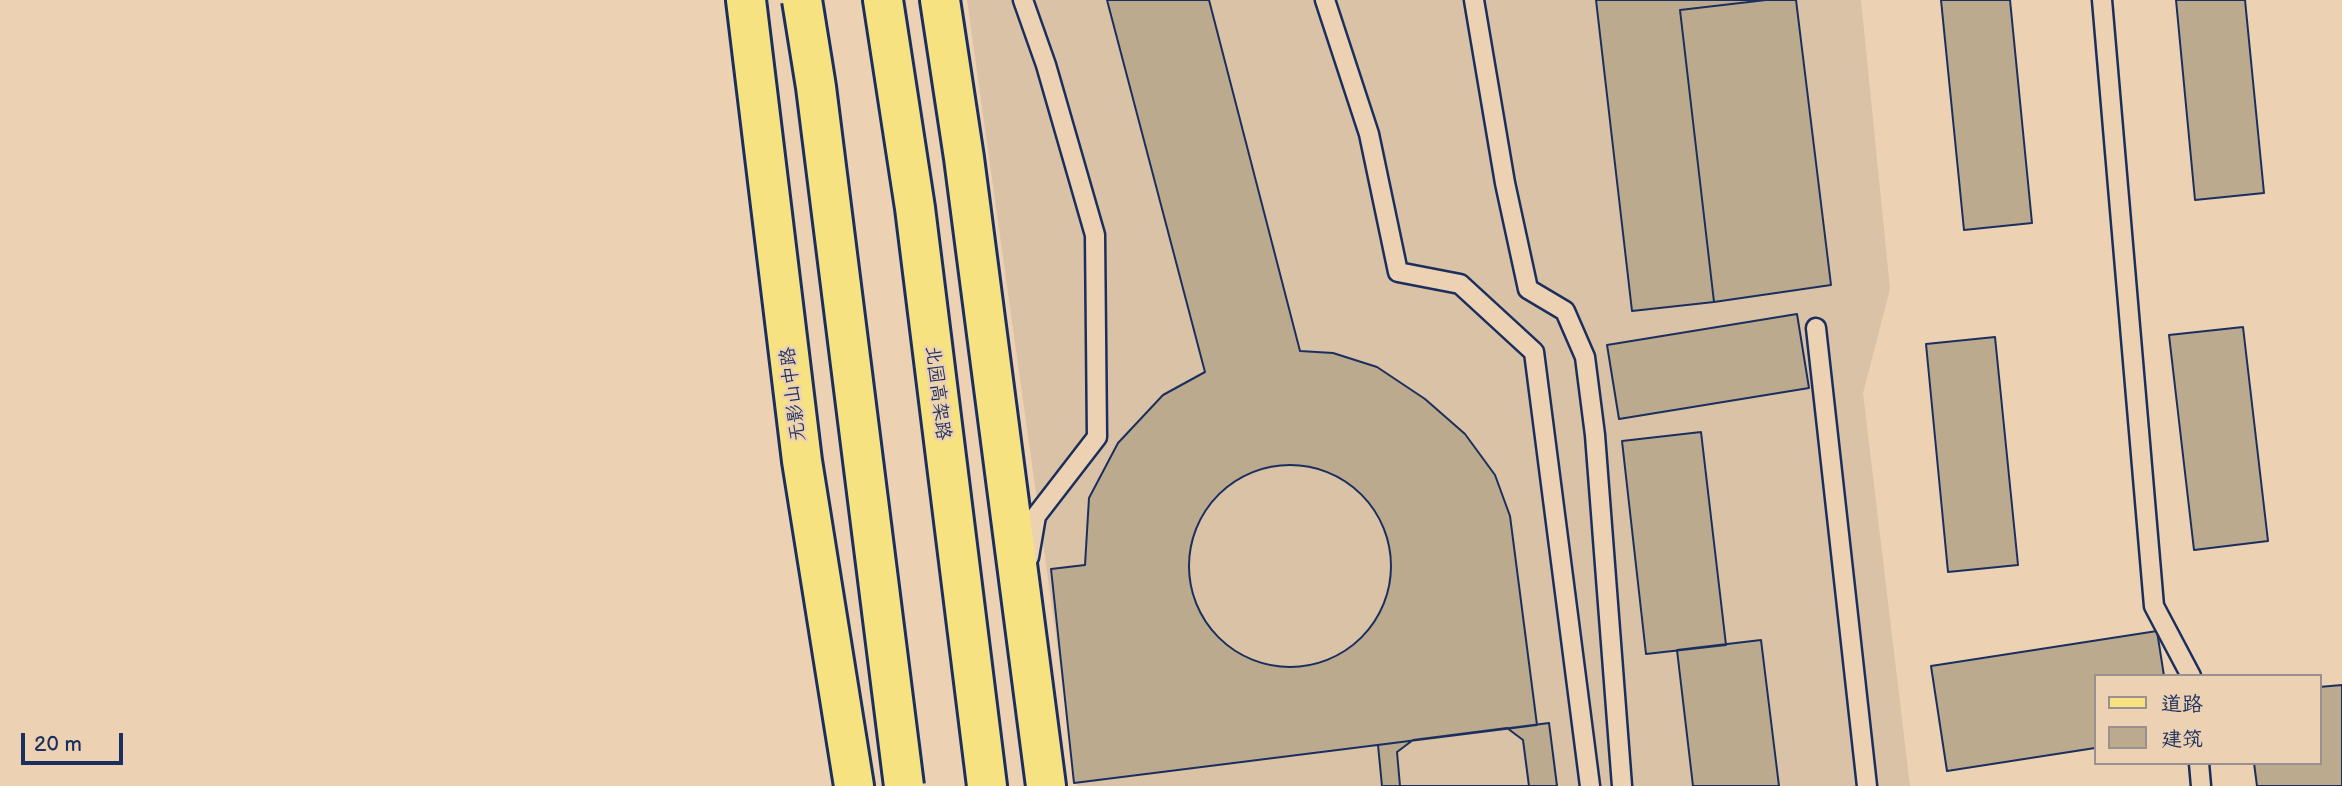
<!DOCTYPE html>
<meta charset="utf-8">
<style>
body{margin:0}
#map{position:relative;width:2342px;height:786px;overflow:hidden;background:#ecd1b3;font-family:"Balsamiq Sans","LXGW WenKai TC",sans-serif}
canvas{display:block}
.legend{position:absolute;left:2094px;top:674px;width:228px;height:91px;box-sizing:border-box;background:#ecd1b3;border:2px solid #989091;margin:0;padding:9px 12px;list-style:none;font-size:21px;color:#1b2f5e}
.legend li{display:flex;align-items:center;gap:14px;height:35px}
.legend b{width:35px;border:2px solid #989091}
.scale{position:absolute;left:21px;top:733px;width:102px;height:32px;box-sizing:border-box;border:4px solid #1b2f5e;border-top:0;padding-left:9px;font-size:21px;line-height:24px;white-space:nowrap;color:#1b2f5e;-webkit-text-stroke:5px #ecd1b3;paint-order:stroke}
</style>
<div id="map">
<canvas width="2342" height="786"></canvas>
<ul class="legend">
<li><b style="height:9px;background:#f7e281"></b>道路</li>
<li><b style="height:19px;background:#bcaa8f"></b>建筑</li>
</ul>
<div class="scale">20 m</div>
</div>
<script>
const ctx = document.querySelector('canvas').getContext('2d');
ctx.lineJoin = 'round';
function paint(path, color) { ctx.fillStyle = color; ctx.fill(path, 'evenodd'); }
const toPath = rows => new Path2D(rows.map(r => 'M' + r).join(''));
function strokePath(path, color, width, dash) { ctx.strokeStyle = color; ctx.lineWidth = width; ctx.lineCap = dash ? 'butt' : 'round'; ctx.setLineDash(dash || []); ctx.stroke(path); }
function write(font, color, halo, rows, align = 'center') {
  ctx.font = font + ' "Balsamiq Sans","LXGW WenKai TC",sans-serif'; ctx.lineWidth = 5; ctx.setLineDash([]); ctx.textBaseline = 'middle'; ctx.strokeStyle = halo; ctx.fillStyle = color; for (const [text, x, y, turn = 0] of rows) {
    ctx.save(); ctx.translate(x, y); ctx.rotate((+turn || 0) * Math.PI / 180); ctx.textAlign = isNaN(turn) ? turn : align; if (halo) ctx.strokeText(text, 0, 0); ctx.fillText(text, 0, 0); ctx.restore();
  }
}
paint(toPath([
 [967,0,1861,0,1890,289,1863,393,1910,786,1077,786]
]), '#dac2a7');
const building = toPath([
 [1107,0,1209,0,1300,351,1333,353,1377,367,1425,399,1465,434,1495,475,1510,516,1537,725,1074,783,1051,569,1085,565,1089,498,1118,443,1163,395,1205,372,1107,0],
 [1596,0,1766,0,1680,10,1714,302,1632,311,1596,0],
 [1766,0,1796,0,1831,285,1714,302,1680,10,1766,0],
 [1941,0,2010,0,2032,223,1964,230,1941,0],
 [2176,0,2245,0,2264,193,2195,200,2176,0],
 [1797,314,1809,388,1619,419,1607,345,1797,314],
 [2243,327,2268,541,2194,550,2169,335,2243,327],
 [1995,337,2018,565,1948,572,1926,344,1995,337],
 [1701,432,1726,645,1646,654,1622,441,1701,432],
 '1189 566a101 101 0 1 1 202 0a101 101 0 1 1-202 0Z',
 [2157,631,2164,676,2095,676,2095,748,1947,771,1931,666,2157,631],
 [1761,640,1779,786,1693,786,1677,650,1761,640],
 [2342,685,2342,786,2257,786,2254,763,2319,763,2319,687,2342,685],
 [1549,723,1557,786,1382,786,1378,745,1549,723],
 [1507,728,1523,740,1529,786,1400,786,1397,752,1413,740,1507,728]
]);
paint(building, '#bcaa8f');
strokePath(building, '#1b2f5e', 2);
const lane = toPath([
 [1023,0,1046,65,1095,235,1097,437,1036,516,1029,557],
 [1325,0,1369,134,1398,272,1460,284,1534,352,1590,786],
 [1474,0,1505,183,1528,289,1565,311,1585,357,1595,435,1622,786],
 [2102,0,2154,606,2191,676],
 [1816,328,1867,786],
 [2199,763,2201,786]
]);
const primary = toPath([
 [746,0,802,461,854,786],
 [940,0,964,158,1046,786]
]);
const highway = toPath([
 [883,0,915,208,987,786]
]);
strokePath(lane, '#1b2f5e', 23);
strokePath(primary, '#1b2f5e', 44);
strokePath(highway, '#1b2f5e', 44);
strokePath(lane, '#ecd1b3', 18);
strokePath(primary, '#f7e281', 38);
strokePath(highway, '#f7e281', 38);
const highwayBridge = toPath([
 [802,0,816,87,904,786]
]);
strokePath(highwayBridge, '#1b2f5e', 44, []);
strokePath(highwayBridge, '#f7e281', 38);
write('19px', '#1b2f5e', '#ecd1b3', [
 ["北园高架路",937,393,83],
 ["无影山中路",794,394,-97]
]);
</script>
